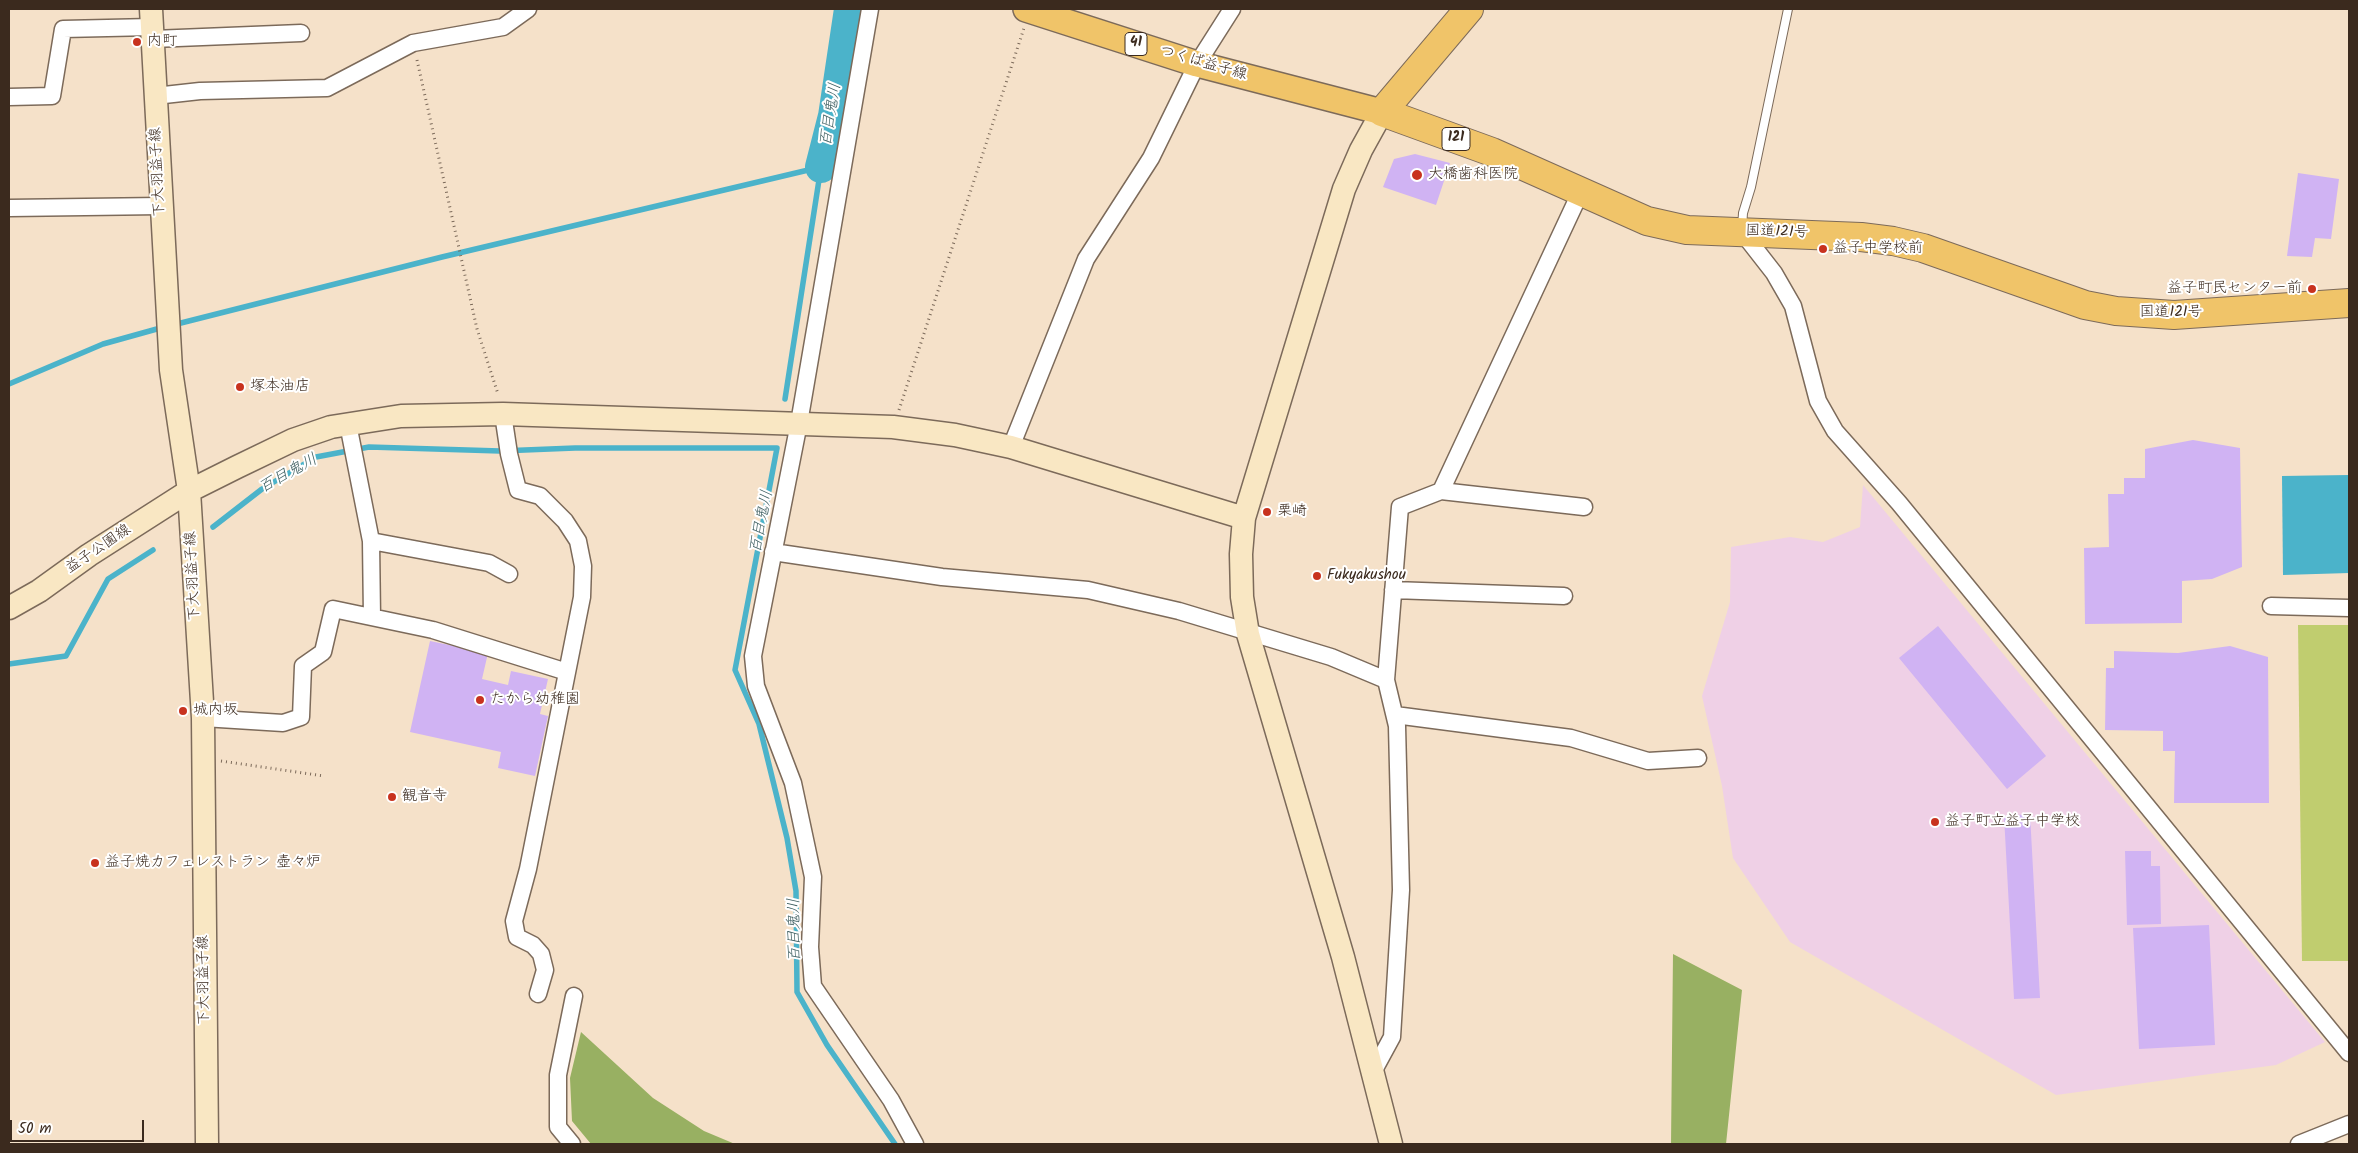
<!DOCTYPE html>
<meta charset="utf-8">
<style>
body{margin:0}
#map{position:relative;width:2358px;height:1153px;overflow:hidden;background:#f5e1c9;font-family:Kalam,sans-serif}
canvas{display:block}
.frame{position:absolute;inset:0;border:10px solid #3b2a1e;pointer-events:none}
.scale{position:absolute;left:10px;top:1120px;width:134px;height:22px;box-sizing:border-box;border:2px solid #3b2a1e;border-top:0;padding-left:6px;font-size:15px;line-height:18px;white-space:nowrap;color:#3b2a1e;-webkit-text-stroke:4px #fff;paint-order:stroke}
</style>
<div id="map">
<canvas width="2358" height="1153"></canvas>
<div class="frame"></div>
<div class="scale">50 m</div>
</div>
<script>
const ctx = document.querySelector('canvas').getContext('2d');
ctx.lineJoin = 'round';
function paint(path, color) { ctx.fillStyle = color; ctx.fill(path, 'evenodd'); }
const toPath = rows => new Path2D(rows.map(r => 'M' + r).join(''));
function strokePath(path, color, width, dash) { ctx.strokeStyle = color; ctx.lineWidth = width; ctx.lineCap = dash ? 'butt' : 'round'; ctx.setLineDash(dash || []); ctx.stroke(path); }
function write(font, color, halo, rows, align = 'center') {
  ctx.font = font + ' Kalam,"Klee One",sans-serif'; ctx.lineWidth = 4; ctx.setLineDash([]); ctx.textBaseline = 'middle'; ctx.strokeStyle = halo; ctx.fillStyle = color; for (const [text, x, y, turn = 0] of rows) {
    ctx.save(); ctx.translate(x, y); ctx.rotate((+turn || 0) * Math.PI / 180); ctx.textAlign = isNaN(turn) ? turn : align; if (halo) ctx.strokeText(text, 0, 0); ctx.fillText(text, 0, 0); ctx.restore();
  }
}
paint(toPath([
 [1863,485,2325,1042,2276,1065,2056,1095,1790,942,1733,858,1722,786,1702,696,1730,602,1731,547,1790,537,1823,542,1860,527]
]), '#efd0e6');
paint(toPath([
 [2298,625,2349,625,2349,961,2302,961]
]), '#c0cd6f');
paint(toPath([
 [1673,954,1742,990,1726,1144,1671,1144],
 [581,1032,653,1098,704,1131,735,1144,591,1144,572,1121,570,1078]
]), '#98b062');
paint(toPath([
 [2349,475,2349,573,2283,575,2282,476]
]), '#4bb3ca');
strokePath(toPath([
 [173,325,442,257,821,167,785,399],
 [9,384,103,344,164,327],
 [213,527,262,489,316,457,369,447,500,451,575,448,777,448,735,670,759,724,787,838,796,891,797,992,827,1045,895,1144],
 [9,664,66,656,108,579,153,550]
]), '#4bb3ca', 5.5);
strokePath(toPath([
 [821,167,834,116,850,9]
]), '#4bb3ca', 32);
paint(toPath([
 [1415,154,1450,163,1436,205,1383,187,1394,159],
 [2298,173,2339,179,2331,239,2315,238,2312,257,2287,256],
 [2193,440,2240,448,2242,567,2212,579,2182,581,2182,623,2085,624,2084,548,2109,547,2108,494,2124,494,2124,478,2145,478,2145,449],
 [1938,626,2046,756,2007,789,1899,658],
 [430,641,488,653,482,679,508,685,511,671,548,679,540,714,548,716,535,776,498,768,501,752,410,732],
 [2230,646,2268,657,2269,803,2174,803,2175,751,2163,751,2163,731,2105,730,2106,668,2114,668,2114,651,2178,653],
 [2030,814,2040,998,2014,999,2004,816],
 [2125,851,2151,851,2151,866,2160,866,2161,924,2127,925],
 [2209,925,2215,1045,2139,1049,2133,928]
]), '#d0b3f3');
const lane = toPath([
 [1742,228,1743,213,1751,187,1788,9]
]);
const street = toPath([
 [870,9,799,423,753,656,756,686,793,783,813,877,810,947,813,986,891,1100,915,1144],
 [153,39,301,33],
 [155,96,200,91,327,88,413,43,503,27,528,9],
 [9,97,52,96,63,29,152,27],
 [9,208,161,206],
 [1742,232,1774,273,1793,306,1818,401,1835,431,1899,503,2349,1053],
 [503,414,509,454,518,490,540,496,565,521,578,541,583,566,582,597,528,869,514,921,517,937,533,945,541,954,545,970,538,994],
 [348,424,371,541,372,617],
 [1011,447,1086,259,1151,158,1197,64,1232,9],
 [1441,491,1584,507],
 [371,541,489,563,509,574],
 [773,552,942,577,1088,590,1179,611,1331,657,1386,680],
 [1393,590,1564,596],
 [2271,606,2349,608],
 [1395,715,1571,738,1648,761,1698,758],
 [203,718,283,723,301,717,303,666,323,652,333,609,433,630,567,672],
 [1373,1072,1392,1037,1401,890,1397,726,1386,680,1400,507,1441,491,1581,191],
 [572,1144,558,1127,558,1075,574,996],
 [2299,1144,2349,1124]
]);
const secondary = toPath([
 [151,9,171,370,189,491,203,718,207,1144],
 [1382,112,1361,150,1344,189,1244,518,1241,554,1242,597,1248,634,1343,957,1391,1144],
 [9,608,39,591,89,555,189,491,237,467,293,440,331,427,401,416,503,414,893,427,955,435,1011,447,1244,518]
]);
const primary = toPath([
 [1026,9,1197,64,1382,112]
]);
const highway = toPath([
 [1469,9,1382,112,1492,152,1647,221,1687,230,1861,237,1893,241,1923,248,2085,305,2116,311,2174,315,2349,303]
]);
strokePath(lane, '#7c6a5a', 10);
strokePath(street, '#7c6a5a', 19);
strokePath(secondary, '#7c6a5a', 25);
strokePath(primary, '#7c6a5a', 28);
strokePath(highway, '#7c6a5a', 30);
strokePath(toPath([
 [417,60,477,329,498,394],
 [899,410,1024,28],
 [221,761,324,776]
]), '#7c6a5a', 3, [1, 4]);
strokePath(lane, '#fff', 8);
strokePath(street, '#fff', 16);
strokePath(secondary, '#f9e7c3', 22);
strokePath(primary, '#f0c469', 25);
strokePath(highway, '#f0c469', 28);
for (const [x, y, r, color] of [
 [137,42,5,"#c8321e"],
 [1417,175,6,"#c8321e"],
 [1823,249,5,"#c8321e"],
 [2312,289,5,"#c8321e"],
 [240,387,5,"#c8321e"],
 [1267,512,5,"#c8321e"],
 [1317,576,5,"#c8321e"],
 [480,700,5,"#c8321e"],
 [183,711,5,"#c8321e"],
 [392,797,5,"#c8321e"],
 [1935,822,5,"#c8321e"],
 [95,863,5,"#c8321e"]
]) { const dot = new Path2D(); dot.arc(x, y, r, 0, 2 * Math.PI); ctx.fillStyle = color; ctx.fill(dot); strokePath(dot, '#fff', 2); }
for (const [x, y, w] of [
 [1136,44,22],
 [1456,139,28]
]) { const box = new Path2D(); box.roundRect(x - w / 2, y - 11.5, w, 23, 4); ctx.fillStyle = '#fff'; ctx.fill(box); strokePath(box, '#3b2a1e', 1); }
write('bold 14px', '#3b2a1e', null, [
 ["41",1136,44],
 ["121",1456,139]
]);
write('15px', '#3b2a1e', '#fff', [
 ["内町",147,42],
 ["大橋歯科医院",1428,175],
 ["益子中学校前",1833,249],
 ["益子町民センター前",2302,289,"right"],
 ["塚本油店",250,387],
 ["栗崎",1277,512],
 ["Fukyakushou",1327,576],
 ["たから幼稚園",490,700],
 ["城内坂",193,711],
 ["観音寺",402,797],
 ["益子町立益子中学校",1945,822],
 ["益子焼カフェレストラン 壺々炉",105,863]
], 'left');
write('15px', '#3b2a1e', '#fff', [
 ["つくば益子線",1203,64,16],
 ["下大羽益子線",159,172,-93],
 ["国道121号",1777,233,2],
 ["国道121号",2171,313],
 ["益子公園線",99,550,-34],
 ["下大羽益子線",194,576,-93],
 ["下大羽益子線",205,980,-91]
]);
write('italic 16px', '#416163', '#fff', [
 ["百目鬼川",832,115,-81],
 ["百目鬼川",289,475,-29],
 ["百目鬼川",763,522,-79],
 ["百目鬼川",796,930,-91]
]);
</script>
